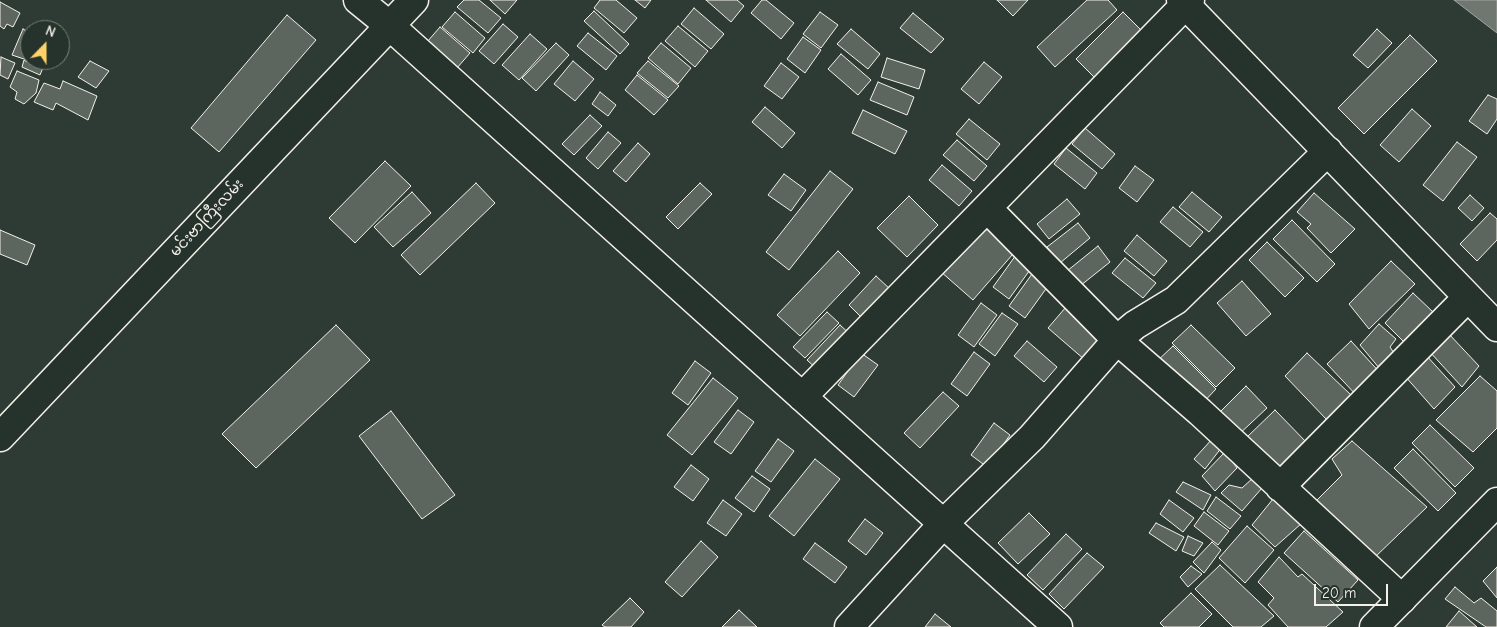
<!DOCTYPE html>
<meta charset="utf-8">
<style>
body{margin:0}
#map{position:relative;width:1497px;height:627px;overflow:hidden;background:#2e3b34;font-family:"Comic Neue",sans-serif}
canvas{display:block}
.north{position:absolute;left:20px;top:20px;width:50px;height:50px;box-sizing:border-box;background:#26332d;border:1px solid #787f78;border-radius:50%;rotate:22deg;font-size:14px;font-weight:700;line-height:20px;text-align:center;color:#f4f1e8}
.north::after{content:'';display:block;margin:auto;width:18px;height:22px;background:#ffd166;clip-path:polygon(50% 0,100% 100%,50% 72%,0 100%)}
.scale{position:absolute;left:1314px;top:584px;width:74px;height:22px;box-sizing:border-box;border:2px solid #f4f1e8;border-top:0;padding-left:6px;font-size:15px;line-height:18px;white-space:nowrap;color:#f4f1e8;-webkit-text-stroke:4px #26332d;paint-order:stroke}
</style>
<div id="map">
<canvas width="1497" height="627"></canvas>
<div class="north">N</div>
<div class="scale">20 m</div>
</div>
<script>
const ctx = document.querySelector('canvas').getContext('2d');
ctx.lineJoin = 'round';
function paint(path, color) { ctx.fillStyle = color; ctx.fill(path, 'evenodd'); }
const toPath = rows => new Path2D(rows.map(r => 'M' + r).join(''));
function strokePath(path, color, width, dash) { ctx.strokeStyle = color; ctx.lineWidth = width; ctx.lineCap = dash ? 'butt' : 'round'; ctx.setLineDash(dash || []); ctx.stroke(path); }
function write(font, color, halo, rows, align = 'center') {
  ctx.font = font + ' "Comic Neue","Noto Sans Myanmar",sans-serif'; ctx.lineWidth = 4; ctx.setLineDash([]); ctx.textBaseline = 'middle'; ctx.strokeStyle = halo; ctx.fillStyle = color; for (const [text, x, y, turn = 0] of rows) {
    ctx.save(); ctx.translate(x, y); ctx.rotate((+turn || 0) * Math.PI / 180); ctx.textAlign = isNaN(turn) ? turn : align; if (halo) ctx.strokeText(text, 0, 0); ctx.fillText(text, 0, 0); ctx.restore();
  }
}
const water = toPath([
 [1454,0,1497,0,1497,33,1454,0]
]);
paint(water, '#6f7770');
strokePath(water, '#a4a8a0', 1);
const building = toPath([
 [464,0,479,0,501,18,488,33,457,7,464,0],
 [490,0,517,0,505,14,490,0],
 [600,0,616,0,637,18,624,33,594,8,600,0],
 [635,0,651,0,645,8,635,0],
 [706,0,737,0,744,6,731,22,706,0],
 [762,0,766,0,794,23,781,39,751,13,762,0],
 [997,0,1028,0,1013,16,997,0],
 [1087,0,1108,0,1117,10,1055,67,1037,47,1087,0],
 [0,2,20,13,13,27,7,24,4,29,0,26,0,2],
 [694,8,724,34,711,49,681,24,694,8],
 [594,11,629,44,620,54,584,21,594,11],
 [455,12,485,38,473,53,442,27,455,12],
 [820,12,838,25,821,48,803,34,820,12],
 [1123,12,1141,30,1094,77,1076,59,1123,12],
 [913,13,944,39,931,53,900,28,913,13],
 [287,15,316,40,219,152,191,128,287,15],
 [503,24,518,37,494,64,479,51,503,24],
 [678,26,708,51,695,67,665,41,678,26],
 [440,27,470,53,457,68,427,42,440,27],
 [23,29,30,33,30,53,27,60,12,55,23,29],
 [851,29,880,54,868,69,837,44,851,29],
 [1377,29,1392,43,1368,68,1353,55,1377,29],
 [588,33,617,56,606,70,577,46,588,33],
 [530,34,547,49,519,80,502,65,530,34],
 [1410,35,1437,61,1364,134,1338,108,1410,35],
 [803,37,821,50,805,73,787,59,803,37],
 [556,43,569,55,536,91,522,78,556,43],
 [661,43,691,68,678,84,648,58,661,43],
 [841,54,871,80,858,95,828,69,841,54],
 [30,55,30,60,46,60,40,75,22,67,24,60,27,62,30,55],
 [1,57,15,63,8,79,0,75,1,57],
 [887,58,925,70,919,89,881,77,887,58],
 [90,61,109,71,96,88,78,77,90,61],
 [573,61,594,79,575,101,554,84,573,61],
 [648,61,679,86,668,98,637,73,648,61],
 [984,62,1002,77,979,104,961,89,984,62],
 [781,63,799,77,782,99,764,86,781,63],
 [17,71,39,80,36,93,24,104,15,99,17,92,10,87,17,71],
 [637,75,668,100,654,115,625,90,637,75],
 [63,81,97,96,88,120,56,103,53,110,34,102,44,83,60,89,63,81],
 [878,82,914,97,907,115,870,100,878,82],
 [600,92,616,105,608,116,592,104,600,92],
 [1488,95,1497,99,1497,119,1487,134,1469,121,1488,95],
 [765,107,795,133,782,148,752,122,765,107],
 [1412,109,1431,126,1399,162,1380,145,1412,109],
 [863,110,907,131,895,154,852,133,863,110],
 [590,115,602,126,574,155,562,144,590,115],
 [969,119,1000,144,987,160,956,134,969,119],
 [1085,128,1115,154,1102,169,1072,144,1085,128],
 [608,132,621,143,598,169,586,158,608,132],
 [957,140,987,166,974,181,943,155,957,140],
 [1457,142,1477,157,1443,201,1423,185,1457,142],
 [638,143,650,154,626,182,613,171,638,143],
 [1066,148,1097,173,1085,189,1054,164,1066,148],
 [385,161,411,186,355,243,329,218,385,161],
 [942,165,972,191,959,206,929,180,942,165],
 [1135,166,1154,180,1137,202,1119,188,1135,166],
 [830,171,853,189,789,270,766,252,830,171],
 [784,174,806,190,791,211,768,195,784,174],
 [476,183,495,203,420,275,401,255,476,183],
 [700,183,712,194,678,229,666,217,700,183],
 [412,192,431,213,393,247,374,227,412,192],
 [1192,192,1222,217,1209,232,1179,207,1192,192],
 [1314,193,1355,229,1331,253,1307,228,1311,224,1297,212,1314,193],
 [1470,195,1484,208,1472,221,1458,208,1470,195],
 [909,196,938,225,907,257,877,228,909,196],
 [1067,199,1080,214,1049,239,1037,224,1067,199],
 [1173,207,1203,232,1190,247,1160,222,1173,207],
 [1490,213,1497,219,1497,240,1477,261,1460,244,1490,213],
 [986,218,1019,247,973,300,940,271,986,218],
 [1292,220,1335,264,1317,282,1273,239,1292,220],
 [1078,223,1090,238,1060,263,1047,247,1078,223],
 [0,230,35,245,27,265,0,254,0,230],
 [1137,235,1167,261,1154,276,1124,251,1137,235],
 [1267,242,1304,278,1285,297,1249,260,1267,242],
 [1098,246,1110,262,1080,286,1067,271,1098,246],
 [838,251,860,273,800,336,777,315,838,251],
 [1016,255,1032,267,1009,299,993,287,1016,255],
 [1125,258,1156,283,1143,298,1112,273,1125,258],
 [1391,261,1415,284,1369,329,1349,304,1391,261],
 [1032,274,1048,286,1025,318,1009,306,1032,274],
 [876,276,891,290,863,319,849,305,876,276],
 [1242,281,1271,314,1246,336,1217,303,1242,281],
 [1413,293,1433,312,1404,342,1385,323,1413,293],
 [981,303,997,315,974,347,958,335,981,303],
 [1066,307,1103,340,1085,360,1048,328,1066,307],
 [827,312,839,323,805,358,793,347,827,312],
 [1002,313,1018,324,995,356,979,344,1002,313],
 [1379,324,1396,339,1390,347,1399,361,1385,375,1360,345,1379,324],
 [336,325,370,360,256,468,222,434,336,325],
 [840,325,852,336,819,371,807,360,840,325],
 [1191,325,1235,368,1216,387,1172,343,1191,325],
 [1448,333,1479,366,1462,387,1429,351,1448,333],
 [1027,341,1057,367,1044,382,1014,356,1027,341],
 [1351,341,1383,376,1359,398,1327,364,1351,341],
 [1173,346,1216,389,1198,408,1154,364,1173,346],
 [974,352,990,364,967,396,951,384,974,352],
 [861,353,878,365,854,397,838,385,861,353],
 [1307,353,1351,395,1327,420,1285,376,1307,353],
 [1425,354,1455,387,1434,409,1404,375,1425,354],
 [695,361,711,373,688,405,672,393,695,361],
 [1480,376,1497,391,1497,428,1473,452,1436,420,1480,376],
 [713,378,738,398,692,455,667,435,713,378],
 [1246,386,1267,408,1235,438,1215,417,1246,386],
 [943,392,959,406,920,448,904,433,943,392],
 [738,410,754,422,731,454,714,442,738,410],
 [1275,410,1310,446,1283,472,1246,438,1275,410],
 [391,411,455,495,422,519,359,436,391,411],
 [994,423,1010,435,987,467,971,455,994,423],
 [1430,425,1474,468,1455,487,1412,443,1430,425],
 [1213,438,1222,447,1205,469,1194,459,1213,438],
 [778,439,794,451,771,482,755,471,778,439],
 [1352,441,1427,507,1372,560,1315,502,1342,475,1332,459,1352,441],
 [1413,449,1456,493,1438,511,1394,468,1413,449],
 [1225,452,1237,468,1215,491,1202,476,1225,452],
 [815,459,840,479,794,536,769,516,815,459],
 [691,465,709,479,693,501,674,487,691,465],
 [752,476,770,489,754,512,735,498,752,476],
 [1253,478,1262,488,1242,511,1221,493,1229,485,1242,488,1253,478],
 [1183,482,1211,495,1203,510,1176,492,1183,482],
 [1216,497,1241,516,1230,529,1207,511,1216,497],
 [1273,499,1302,523,1275,547,1252,525,1273,499],
 [723,500,742,514,726,536,707,523,723,500],
 [1169,500,1194,518,1183,532,1160,514,1169,500],
 [1204,512,1229,531,1218,545,1194,526,1204,512],
 [1029,513,1050,534,1018,564,998,543,1029,513],
 [865,519,883,533,866,555,848,541,865,519],
 [1156,523,1184,537,1176,551,1149,533,1156,523],
 [1247,526,1274,550,1245,583,1219,558,1247,526],
 [1304,531,1358,580,1338,602,1284,553,1304,531],
 [1066,534,1082,549,1043,590,1027,575,1066,534],
 [1188,536,1203,543,1194,556,1182,551,1188,536],
 [701,541,718,557,682,597,665,582,701,541],
 [1212,542,1221,550,1204,573,1193,562,1212,542],
 [815,543,847,567,835,583,803,559,815,543],
 [1087,553,1104,567,1064,609,1049,594,1087,553],
 [1279,557,1298,577,1302,574,1343,612,1326,627,1288,627,1268,605,1274,598,1258,582,1279,557],
 [1220,565,1274,616,1261,627,1233,627,1195,589,1220,565],
 [1191,566,1202,574,1188,587,1180,577,1191,566],
 [1497,567,1497,598,1483,581,1497,567],
 [1455,587,1474,603,1481,598,1497,611,1497,627,1486,627,1445,599,1455,587],
 [1191,593,1212,614,1199,627,1164,627,1160,623,1191,593],
 [630,598,644,612,631,627,605,627,602,625,630,598],
 [739,610,757,627,722,627,739,610],
 [1459,611,1477,627,1446,627,1459,611],
 [935,614,951,627,925,627,935,614]
]);
paint(building, '#5c655e');
strokePath(building, '#f4f1e8', 1);
const minor = toPath([
 [358,0,390,26,1058,627],
 [1181,0,1497,327],
 [987,208,1117,340,1200,412,1402,599],
 [802,397,1190,0],
 [0,437,414,0],
 [1280,487,1468,297],
 [849,627,943,524,1032,437,1117,340,1135,325,1176,300,1328,151]
]);
const major = toPath([
 [1374,627,1497,502]
]);
strokePath(minor, '#f4f1e8', 31);
strokePath(major, '#f4f1e8', 31);
strokePath(minor, '#26332d', 28);
strokePath(major, '#26332d', 28);
write('15px', '#f4f1e8', '#26332d', [
 ["မင်းဗာကြီးလမ်း",207,218,-47]
]);
</script>
